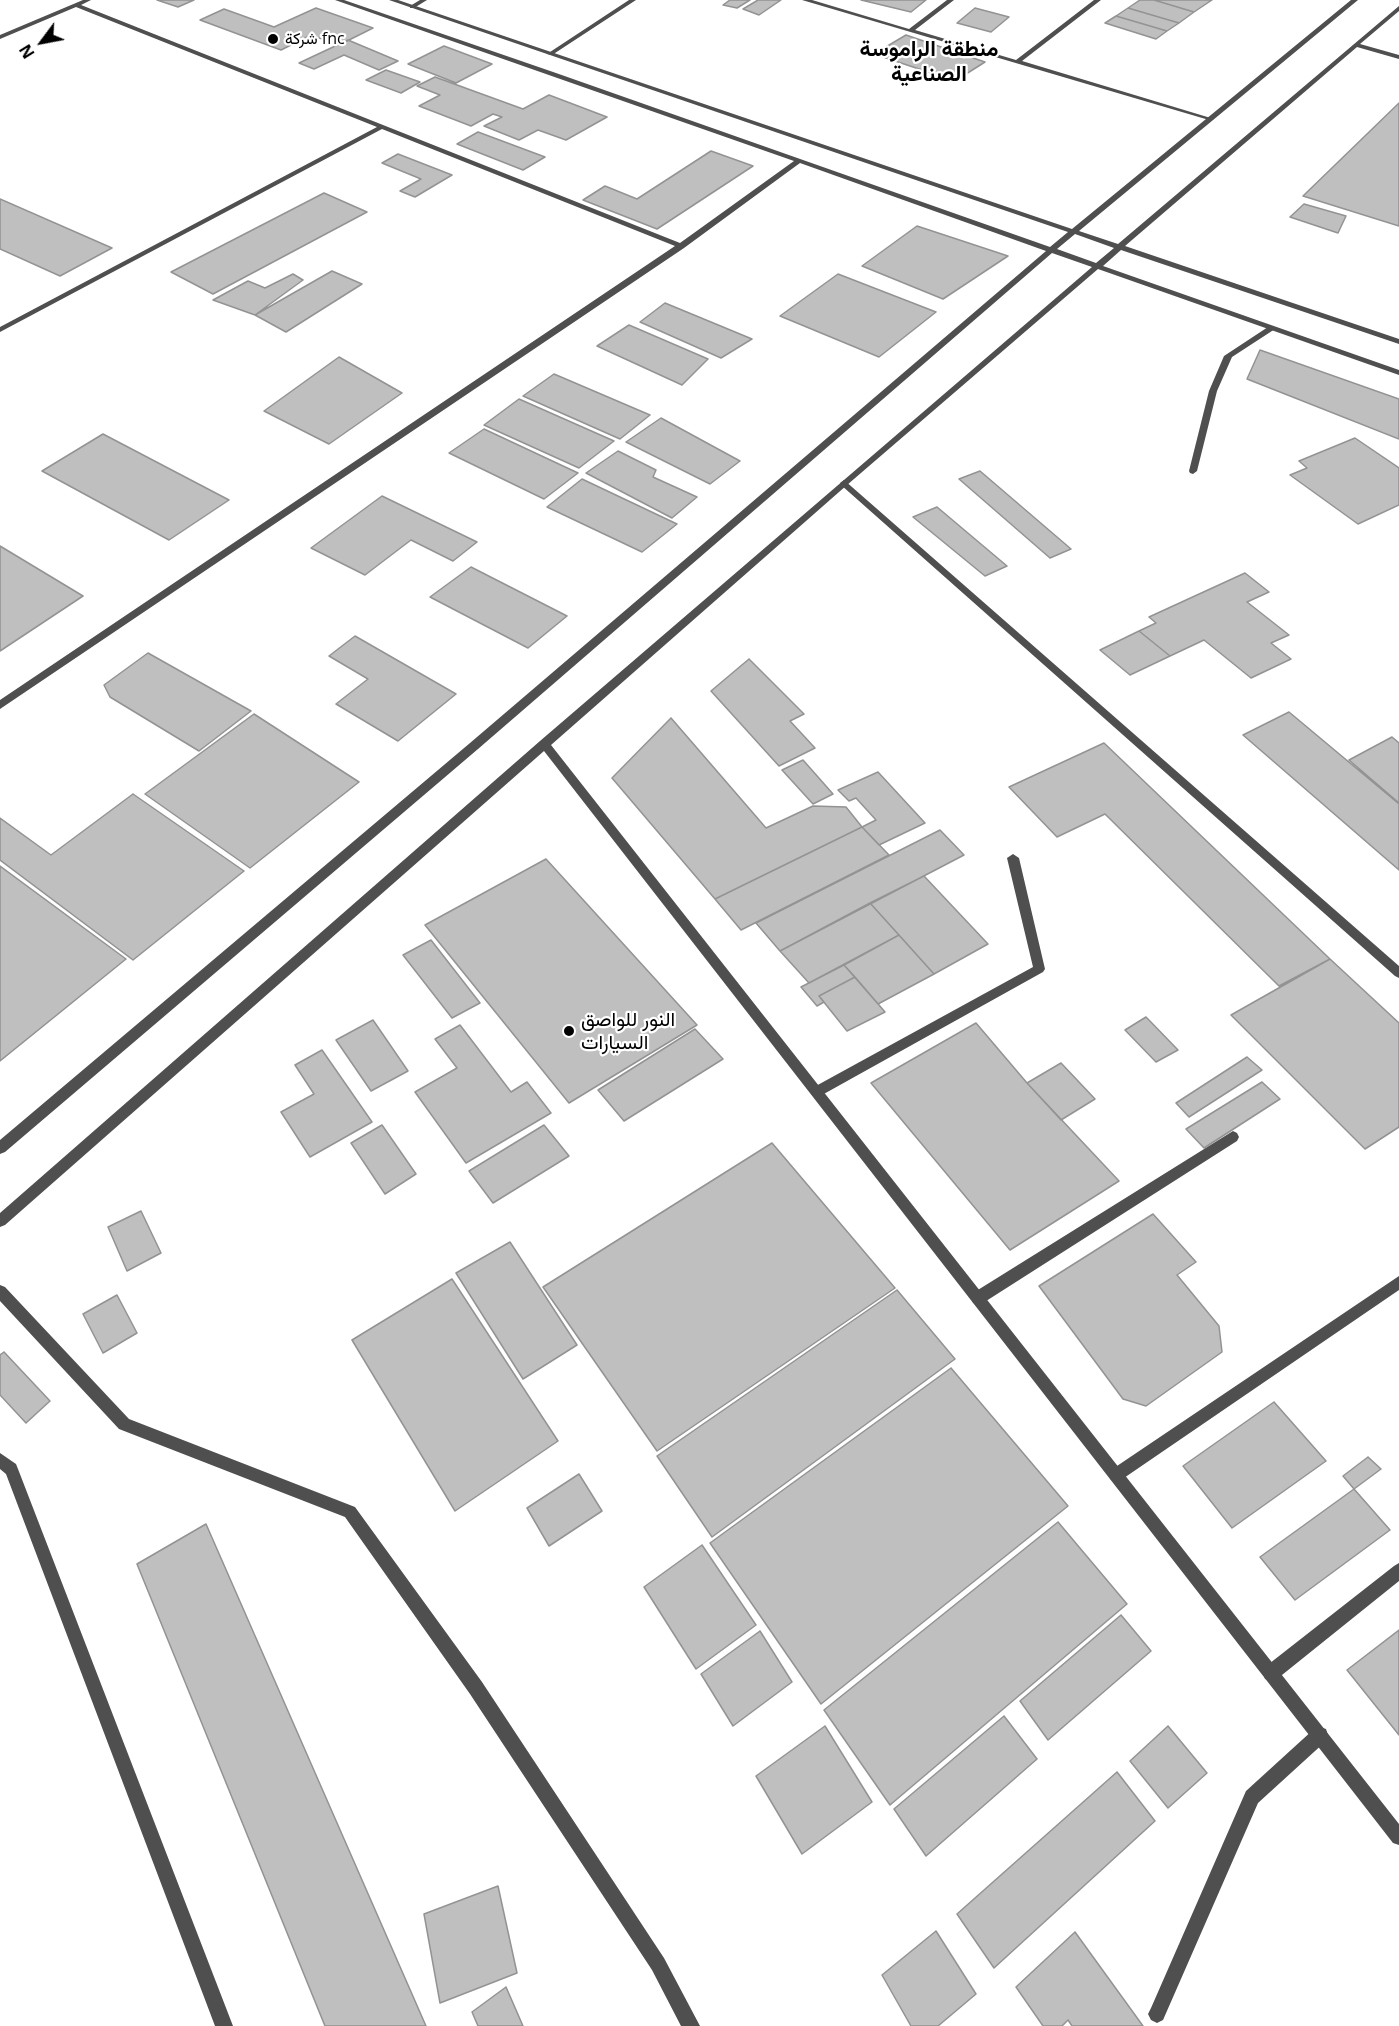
<!DOCTYPE html>
<meta charset="utf-8">
<style>
body{margin:0}
#map{position:relative;width:1399px;height:2026px;overflow:hidden;background:#fff;font-family:"Open Sans",sans-serif}
canvas{display:block}
.north{position:absolute;left:12px;top:12px;width:60px;height:60px;-webkit-text-stroke:4px #fff;paint-order:stroke;rotate:238deg;font-size:16px;font-weight:700;line-height:24px;text-align:center;color:#000}
.north::after{content:'';display:block;margin:auto;width:21px;height:27px;background:#000;clip-path:polygon(50% 0,100% 100%,50% 72%,0 100%)}
</style>
<div id="map">
<canvas width="1399" height="2026"></canvas>
<div class="north">N</div>
</div>
<script>
const ctx = document.querySelector('canvas').getContext('2d');
ctx.lineJoin = 'round';
function paint(path, color) { ctx.fillStyle = color; ctx.fill(path, 'evenodd'); }
const toPath = rows => new Path2D(rows.map(r => 'M' + r).join(''));
function strokePath(path, color, width, dash) { ctx.strokeStyle = color; ctx.lineWidth = width; ctx.lineCap = dash ? 'butt' : 'round'; ctx.setLineDash(dash || []); ctx.stroke(path); }
function write(font, color, halo, rows, align = 'center') {
  ctx.font = font + ' "Open Sans",Vazirmatn,sans-serif'; ctx.lineWidth = 4.5; ctx.setLineDash([]); ctx.textBaseline = 'middle'; ctx.strokeStyle = halo; ctx.fillStyle = color; for (const [text, x, y, turn = 0] of rows) {
    ctx.save(); ctx.translate(x, y); ctx.rotate((+turn || 0) * Math.PI / 180); ctx.textAlign = isNaN(turn) ? turn : align; if (halo) ctx.strokeText(text, 0, 0); ctx.fillText(text, 0, 0); ctx.restore();
  }
}
const building = toPath([
 [157,0,194,0,178,7,157,0],
 [730,0,750,0,737,8,723,5,730,0],
 [758,0,781,0,759,15,743,9,758,0],
 [861,0,926,0,911,12,861,0],
 [1140,0,1154,0,1194,12,1179,23,1128,8,1140,0],
 [1154,0,1212,0,1194,12,1154,0],
 [316,8,373,28,339,45,311,35,281,50,200,20,224,9,274,27,316,8],
 [975,8,1009,17,991,32,957,23,975,8],
 [1128,8,1179,23,1167,31,1116,16,1128,8],
 [1116,16,1167,31,1156,39,1105,23,1116,16],
 [906,35,985,62,955,81,874,54,906,35],
 [348,40,398,61,379,70,344,55,314,69,299,63,348,40],
 [444,46,492,64,456,83,408,64,444,46],
 [386,70,420,82,401,93,366,80,386,70],
 [435,77,523,109,549,95,607,117,566,140,538,130,519,140,484,126,502,117,493,114,471,126,419,106,440,95,417,86,435,77],
 [1399,103,1399,226,1303,196,1399,103],
 [478,132,545,157,523,170,457,144,478,132],
 [711,151,753,166,657,229,583,200,605,186,637,199,711,151],
 [398,154,452,175,415,197,400,191,421,179,382,163,398,154],
 [324,193,367,212,213,294,171,272,324,193],
 [0,199,112,248,60,276,0,249,0,199],
 [1304,204,1346,216,1338,233,1290,217,1304,204],
 [917,226,1008,256,943,299,862,266,917,226],
 [332,271,362,284,286,332,255,315,332,271],
 [293,274,303,280,255,315,213,300,248,281,265,288,293,274],
 [838,274,936,312,879,357,780,316,838,274],
 [665,303,752,339,721,358,640,322,665,303],
 [629,325,708,359,682,385,597,346,629,325],
 [1260,350,1399,399,1399,439,1247,379,1260,350],
 [339,357,402,393,329,444,264,411,339,357],
 [554,374,650,415,620,439,523,396,554,374],
 [519,399,614,441,579,468,484,425,519,399],
 [661,418,740,461,710,484,626,442,661,418],
 [484,429,578,473,544,499,449,453,484,429],
 [103,434,229,500,169,540,42,471,103,434],
 [1355,438,1399,468,1399,505,1358,524,1290,475,1307,468,1299,461,1355,438],
 [618,451,656,470,653,477,697,497,672,518,586,473,618,451],
 [980,471,1071,549,1050,558,959,479,980,471],
 [582,479,677,524,642,552,547,507,582,479],
 [382,496,477,542,453,561,411,540,365,575,311,548,382,496],
 [937,507,1007,566,985,576,913,517,937,507],
 [0,546,83,596,0,651,0,546],
 [471,567,567,616,528,648,430,597,471,567],
 [1245,573,1269,592,1247,602,1289,635,1271,643,1291,659,1251,678,1204,640,1170,656,1139,631,1156,623,1149,617,1245,573],
 [1139,631,1170,656,1130,675,1100,650,1139,631],
 [355,636,456,694,398,741,336,704,368,679,329,656,355,636],
 [148,653,251,711,199,751,110,697,104,685,148,653],
 [749,659,804,714,790,721,815,748,779,766,711,691,749,659],
 [1289,712,1399,804,1399,870,1243,735,1289,712],
 [254,714,359,782,250,868,145,794,254,714],
 [671,718,766,828,813,806,846,807,862,827,715,899,612,778,671,718],
 [1392,737,1399,743,1399,803,1349,760,1392,737],
 [1104,743,1330,959,1279,986,1105,814,1057,837,1009,787,1104,743],
 [803,760,833,794,813,804,782,770,803,760],
 [878,772,925,823,879,845,862,827,876,820,856,798,849,801,838,790,878,772],
 [133,794,244,871,133,960,0,860,0,818,51,855,133,794],
 [862,827,889,855,741,930,715,899,862,827],
 [940,830,964,855,780,951,756,923,940,830],
 [546,859,697,1025,569,1103,425,925,546,859],
 [0,866,126,959,0,1061,0,866],
 [924,876,988,944,934,974,870,903,924,876],
 [870,903,899,935,809,983,780,951,870,903],
 [899,935,934,974,878,1004,844,965,899,935],
 [431,940,480,1003,452,1018,403,955,431,940],
 [1330,959,1399,1023,1399,1127,1365,1149,1231,1015,1330,959],
 [844,965,855,977,819,996,824,1002,817,1006,801,987,844,965],
 [855,977,885,1012,847,1031,819,996,855,977],
 [1146,1017,1178,1050,1156,1062,1125,1030,1146,1017],
 [373,1020,408,1071,371,1091,336,1040,373,1020],
 [976,1023,1027,1083,1119,1181,1010,1250,871,1083,976,1023],
 [460,1025,511,1092,527,1082,551,1113,466,1163,415,1092,457,1068,435,1039,460,1025],
 [695,1029,723,1059,624,1121,598,1090,695,1029],
 [322,1050,372,1122,310,1157,281,1112,314,1094,295,1065,322,1050],
 [1247,1057,1262,1070,1189,1117,1176,1103,1247,1057],
 [1061,1063,1095,1099,1061,1120,1027,1083,1061,1063],
 [1262,1082,1280,1099,1204,1148,1186,1129,1262,1082],
 [382,1125,416,1174,385,1194,351,1143,382,1125],
 [544,1125,569,1156,493,1203,469,1171,544,1125],
 [772,1143,895,1288,657,1451,543,1287,772,1143],
 [141,1211,161,1253,127,1271,108,1227,141,1211],
 [1153,1214,1196,1262,1177,1275,1219,1326,1222,1352,1146,1406,1123,1399,1039,1286,1153,1214],
 [510,1242,577,1345,523,1379,456,1273,510,1242],
 [452,1279,558,1441,455,1511,352,1340,452,1279],
 [897,1290,955,1359,712,1537,657,1456,897,1290],
 [117,1295,137,1333,103,1353,83,1314,117,1295],
 [4,1352,50,1401,26,1423,0,1395,0,1355,4,1352],
 [951,1368,1068,1506,821,1704,710,1543,951,1368],
 [1274,1402,1326,1461,1232,1528,1183,1466,1274,1402],
 [1368,1457,1381,1469,1354,1489,1343,1476,1368,1457],
 [579,1474,602,1511,549,1546,527,1508,579,1474],
 [1354,1489,1390,1530,1295,1600,1260,1557,1354,1489],
 [1058,1522,1127,1604,890,1805,824,1710,1058,1522],
 [206,1524,426,2026,325,2026,137,1564,206,1524],
 [702,1545,756,1625,696,1669,644,1587,702,1545],
 [1121,1615,1151,1651,1048,1740,1020,1701,1121,1615],
 [1399,1630,1399,1735,1347,1670,1399,1630],
 [760,1631,792,1682,733,1726,701,1674,760,1631],
 [1004,1716,1037,1759,926,1856,894,1809,1004,1716],
 [825,1726,872,1802,802,1854,756,1776,825,1726],
 [1168,1726,1207,1773,1168,1808,1130,1761,1168,1726],
 [1117,1772,1155,1821,994,1968,957,1914,1117,1772],
 [498,1886,517,1973,440,2003,424,1914,498,1886],
 [936,1931,976,1994,938,2026,911,2026,882,1975,936,1931],
 [1075,1932,1143,2026,1072,2026,1068,2020,1062,2026,1043,2026,1016,1987,1075,1932],
 [506,1987,523,2026,478,2026,472,2012,506,1987]
]);
paint(building, '#bfbfbf');
strokePath(building, '#939393', 1.5);
paint(toPath([
 [420,0,427,0,414,8,410,8,410,6,420,0],
 [629,0,636,0,552,55,547,54,629,0],
 [802,0,812,0,909,29,947,0,954,0,915,30,1016,60,1094,0,1101,0,1022,61,1214,119,1209,120,802,0],
 [1268,327,1275,329,1232,357,1217,391,1197,471,1193,474,1190,473,1189,471,1209,391,1224,356,1268,327],
 [844,480,1399,966,1399,978,1395,976,841,485,840,483,844,480],
 [1013,854,1019,858,1045,969,1043,972,822,1095,818,1096,814,1095,812,1091,814,1087,1033,967,1007,858,1013,854],
 [1233,1131,1237,1133,1239,1137,1237,1141,983,1303,978,1304,973,1303,971,1298,973,1293,1233,1131],
 [1399,1276,1399,1290,1121,1480,1116,1482,1111,1480,1109,1475,1111,1470,1399,1276],
 [0,1285,5,1287,129,1419,355,1507,482,1682,664,1958,700,2026,681,2026,652,1970,470,1694,345,1517,119,1429,0,1301,0,1285],
 [0,1453,16,1464,18,1469,233,2026,215,2026,6,1474,0,1469,0,1453],
 [1399,1563,1399,1581,1277,1679,1271,1681,1265,1679,1263,1673,1265,1667,1394,1566,1399,1563],
 [1320,1727,1326,1729,1328,1735,1326,1741,1258,1803,1163,2020,1157,2023,1151,2020,1148,2014,1151,2008,1246,1791,1314,1729,1320,1727]
]), '#4f4f4f');
paint(toPath([
 [83,0,91,0,81,5,680,243,794,161,335,0,344,0,556,73,1050,247,1068,232,389,0,398,0,1072,229,1351,0,1358,0,1079,231,1118,244,1399,6,1399,11,1360,44,1399,55,1399,59,1357,47,1125,246,1399,339,1399,344,1121,250,1103,266,1399,370,1399,375,1098,269,847,485,551,745,1399,1824,1399,1845,1393,1843,544,751,5,1225,0,1227,0,1213,540,741,1092,267,1052,253,478,749,5,1152,0,1154,0,1140,470,743,1046,251,800,163,684,248,0,709,0,700,675,246,382,129,0,332,0,327,377,127,76,7,0,39,0,35,83,0],
 [1075,234,1114,248,1096,263,1057,249,1075,234]
]), '#4f4f4f');
for (const [x, y, r, color] of [
 [273,39,6,"#000"],
 [569,1031,6,"#000"]
]) { const dot = new Path2D(); dot.arc(x, y, r, 0, 2 * Math.PI); ctx.fillStyle = color; ctx.fill(dot); strokePath(dot, '#fff', 2); }
write('16px', '#000', '#fff', [
 ["شركة fnc",285,39]
], 'left');
write('20px', '#000', '#fff', [
 ["النور للواصق",581,1020],
 ["السيارات",581,1043]
], 'left');
write('bold 22px', '#000', '#fff', [
 ["منطقة الراموسة",929,50],
 ["الصناعية",929,75]
]);
</script>
